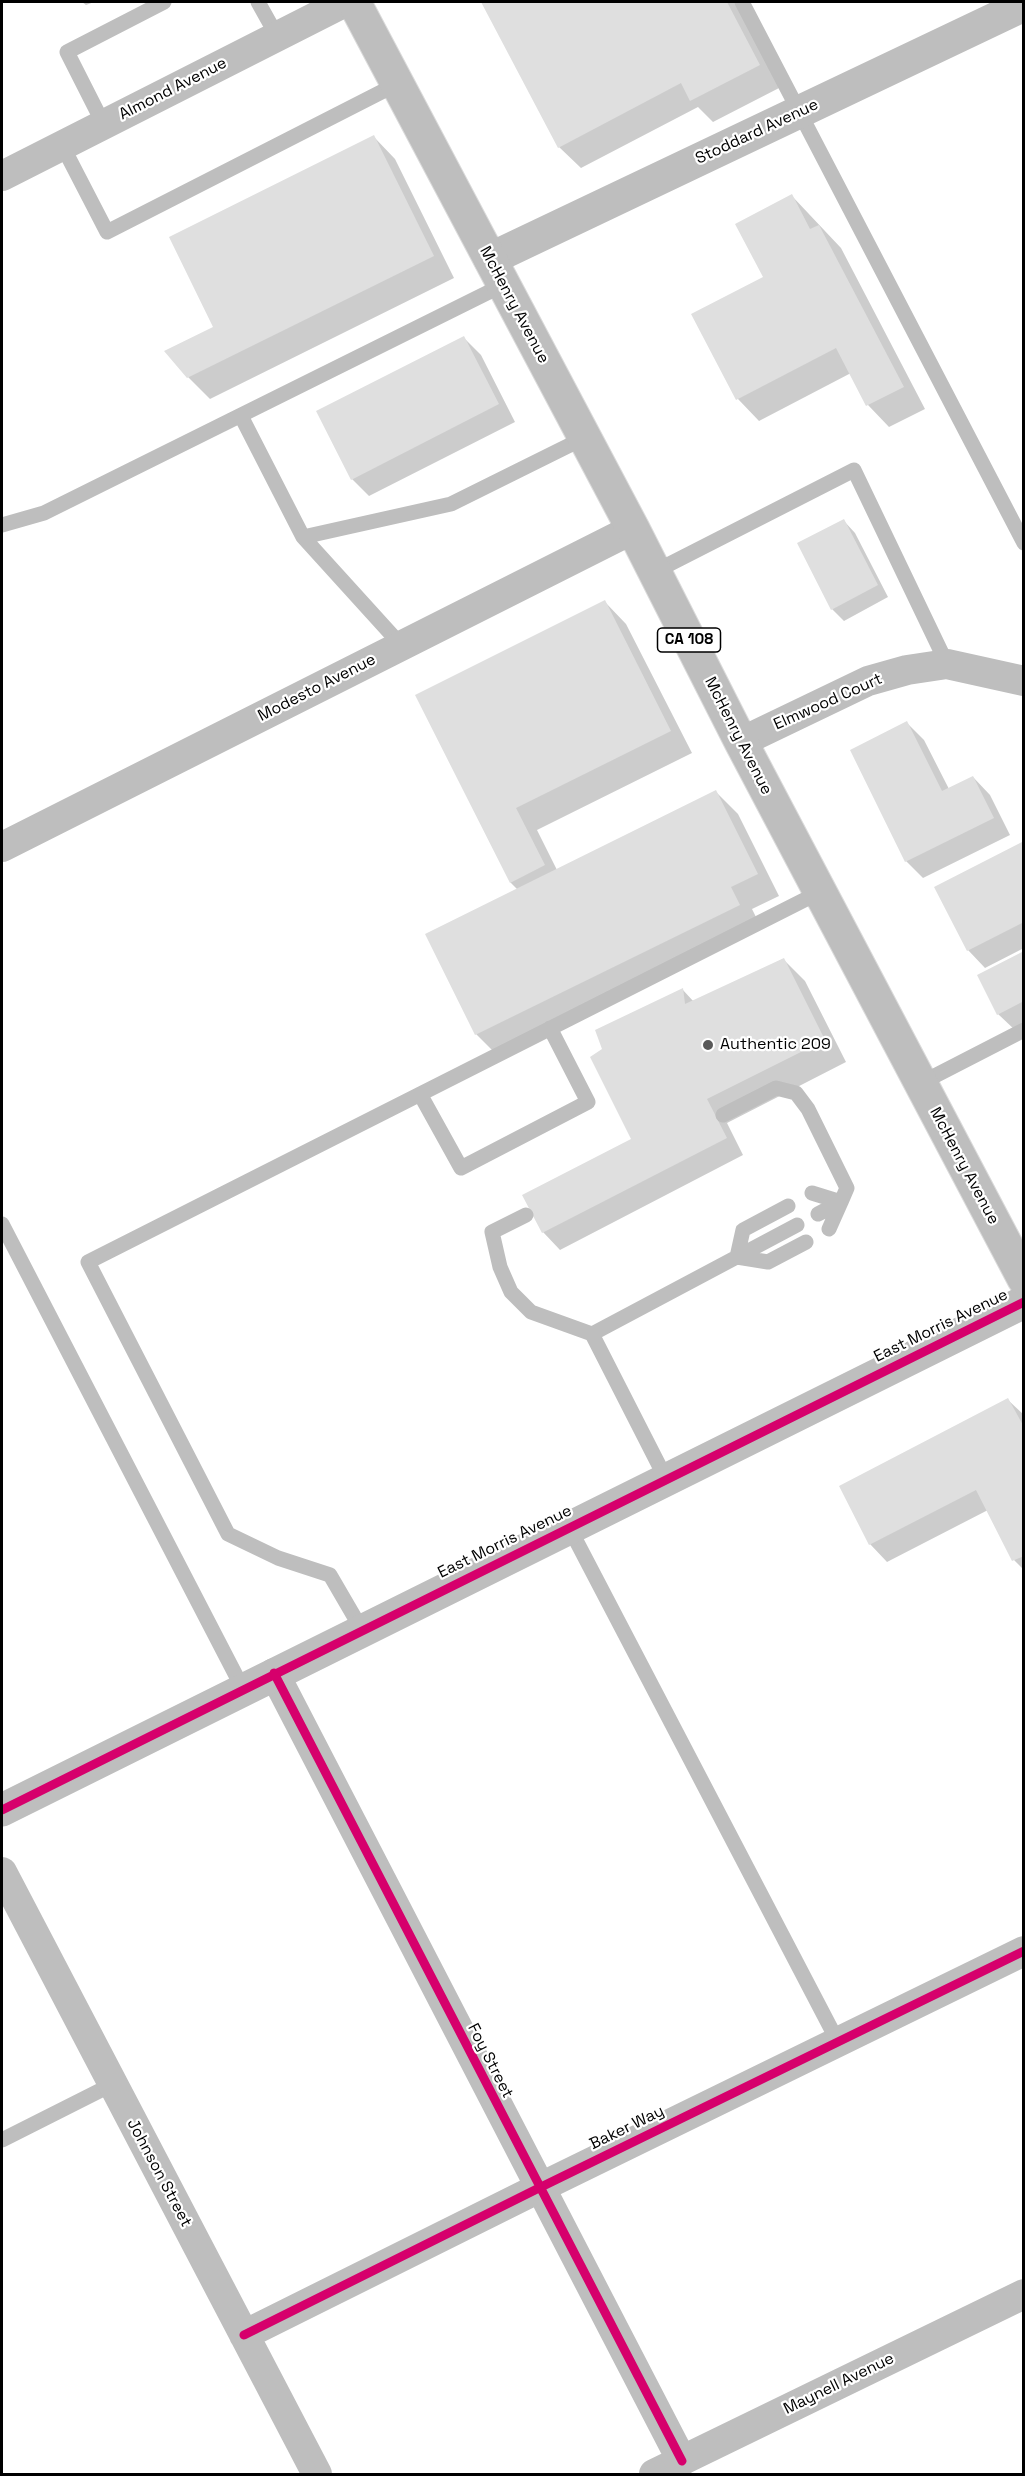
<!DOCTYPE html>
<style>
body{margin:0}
#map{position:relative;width:1025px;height:2476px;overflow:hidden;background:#fff;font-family:"Space Grotesk",sans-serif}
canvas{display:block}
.frame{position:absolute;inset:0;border:3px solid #000;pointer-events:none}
</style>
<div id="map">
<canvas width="1025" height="2476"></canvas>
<div class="frame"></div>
</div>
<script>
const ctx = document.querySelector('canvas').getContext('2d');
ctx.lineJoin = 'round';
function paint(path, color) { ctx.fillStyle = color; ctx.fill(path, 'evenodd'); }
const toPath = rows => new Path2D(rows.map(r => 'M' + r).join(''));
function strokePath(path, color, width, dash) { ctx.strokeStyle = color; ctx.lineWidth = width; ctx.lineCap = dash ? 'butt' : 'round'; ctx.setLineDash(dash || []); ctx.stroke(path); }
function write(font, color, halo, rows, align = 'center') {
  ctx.font = font + ' "Space Grotesk",sans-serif'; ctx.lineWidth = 4.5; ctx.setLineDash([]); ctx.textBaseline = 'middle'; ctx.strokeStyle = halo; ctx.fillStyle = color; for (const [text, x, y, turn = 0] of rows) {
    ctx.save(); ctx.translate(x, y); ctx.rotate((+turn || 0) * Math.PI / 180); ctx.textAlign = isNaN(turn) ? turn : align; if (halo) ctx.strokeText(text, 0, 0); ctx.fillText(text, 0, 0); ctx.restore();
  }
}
paint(toPath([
 [82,2,94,2,86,5],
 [483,2,736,2,781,87,713,122,698,107,581,168,559,147],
 [374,137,395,159,454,278,210,399,188,377,215,327],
 [792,196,841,248,925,409,889,427,868,405,851,373,759,421,738,399,693,315,765,278],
 [463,337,481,355,515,422,369,496,352,479],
 [844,521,855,533,888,597,844,621,832,609],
 [605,602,626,624,692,753,537,830,557,870,716,792,738,814,779,896,752,909,761,927,498,1056,476,1034,518,890,511,883,417,696],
 [907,723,924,740,949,789,973,777,990,795,1010,835,923,878,906,861],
 [1024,843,1024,948,985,968,968,950],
 [1024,953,1024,1027,1016,1031,998,1014],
 [783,959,805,981,846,1062,727,1123,743,1155,560,1250,543,1232,524,1196,633,1140,683,990,694,1002],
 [1008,1400,1024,1415,1024,1570,1014,1560,988,1510,887,1562,870,1544,841,1486]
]), '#0003');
paint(toPath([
 [481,2,727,2,760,65,690,101,681,83,558,148],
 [374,135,434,256,187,378,164,351,213,327,169,237],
 [792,194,810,229,819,225,904,387,866,406,836,348,736,400,691,314,763,277,735,224],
 [464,336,499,404,351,480,316,411],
 [844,519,878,585,831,610,797,543],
 [605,600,671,731,516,808,545,865,510,883,415,695],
 [907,721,942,791,973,776,994,818,905,862,850,750],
 [716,790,758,874,731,887,740,905,475,1035,425,934],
 [1024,841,1024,922,967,951,934,887],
 [1024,951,1024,1001,997,1015,977,975],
 [784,958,825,1040,707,1099,727,1138,542,1233,522,1195,631,1139,590,1057,602,1049,595,1030,683,988,685,1004],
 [1008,1398,1024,1427,1024,1556,1012,1561,976,1490,869,1545,839,1486]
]), '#dfdfdf');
const primary = toPath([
 [354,2,633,529,741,742,1024,1279]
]);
strokePath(primary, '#dbdbdb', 35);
strokePath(toPath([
 [258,2,277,36],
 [742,2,1024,543],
 [104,125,67,52,164,2],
 [62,145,107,232,397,84],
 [241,416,303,537,401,645],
 [2,525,44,513,503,285],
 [303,537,451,504,584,438],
 [654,572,854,470,947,664],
 [921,1083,1024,1030],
 [420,1094,461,1168,588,1102,550,1028],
 [723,1115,776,1088,796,1093,808,1109,847,1188,841,1202,818,1214],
 [812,1193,841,1202,829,1229],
 [526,1215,492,1232,500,1267,511,1292,531,1312,592,1334],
 [2,1224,243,1689],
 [737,1257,743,1230,788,1206],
 [737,1257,768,1262,806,1242],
 [666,1479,592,1334,797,1225],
 [569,1527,838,2042],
 [362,1630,330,1575,278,1558,228,1534,88,1262,820,892],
 [2,2140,113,2084]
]), '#bebebe', 15);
strokePath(toPath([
 [2,176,345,2],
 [741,742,868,681,907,670,947,664,1024,681],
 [2,847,633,529],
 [274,1673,682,2461],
 [2,1872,317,2474],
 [244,2335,539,2188,1024,1951],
 [654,2474,1024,2294]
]), '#bebebe', 30);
strokePath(toPath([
 [490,259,1024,5],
 [2,1810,1024,1302]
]), '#bebebe', 33);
strokePath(primary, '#bebebe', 33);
strokePath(toPath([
 [274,1673,682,2461],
 [2,1810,1024,1302],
 [244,2335,539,2188,1024,1951]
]), '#d6006c', 9);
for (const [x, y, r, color] of [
 [708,1045,6,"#595959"]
]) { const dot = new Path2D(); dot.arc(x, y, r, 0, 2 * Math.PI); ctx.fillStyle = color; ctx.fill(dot); strokePath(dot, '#fff', 2); }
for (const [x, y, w] of [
 [689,640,63]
]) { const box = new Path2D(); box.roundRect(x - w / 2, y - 12, w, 24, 4.5); ctx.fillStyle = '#fff'; ctx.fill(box); strokePath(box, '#000', 1.5); }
write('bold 15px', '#000', null, [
 ["CA 108",689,640]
]);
write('16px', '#000', '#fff', [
 ["Almond Avenue",173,89,-27],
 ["Stoddard Avenue",757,132,-25],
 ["McHenry Avenue",514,305,62],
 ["Modesto Avenue",317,688,-27],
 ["Elmwood Court",828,702,-24],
 ["McHenry Avenue",738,736,63],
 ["McHenry Avenue",964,1166,62],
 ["East Morris Avenue",941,1326,-26],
 ["East Morris Avenue",505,1542,-26],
 ["Foy Street",490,2061,63],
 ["Baker Way",627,2128,-26],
 ["Johnson Street",159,2173,62],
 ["Maynell Avenue",839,2384,-26]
]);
write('16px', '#000', '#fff', [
 ["Authentic 209",720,1045]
], 'left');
</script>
